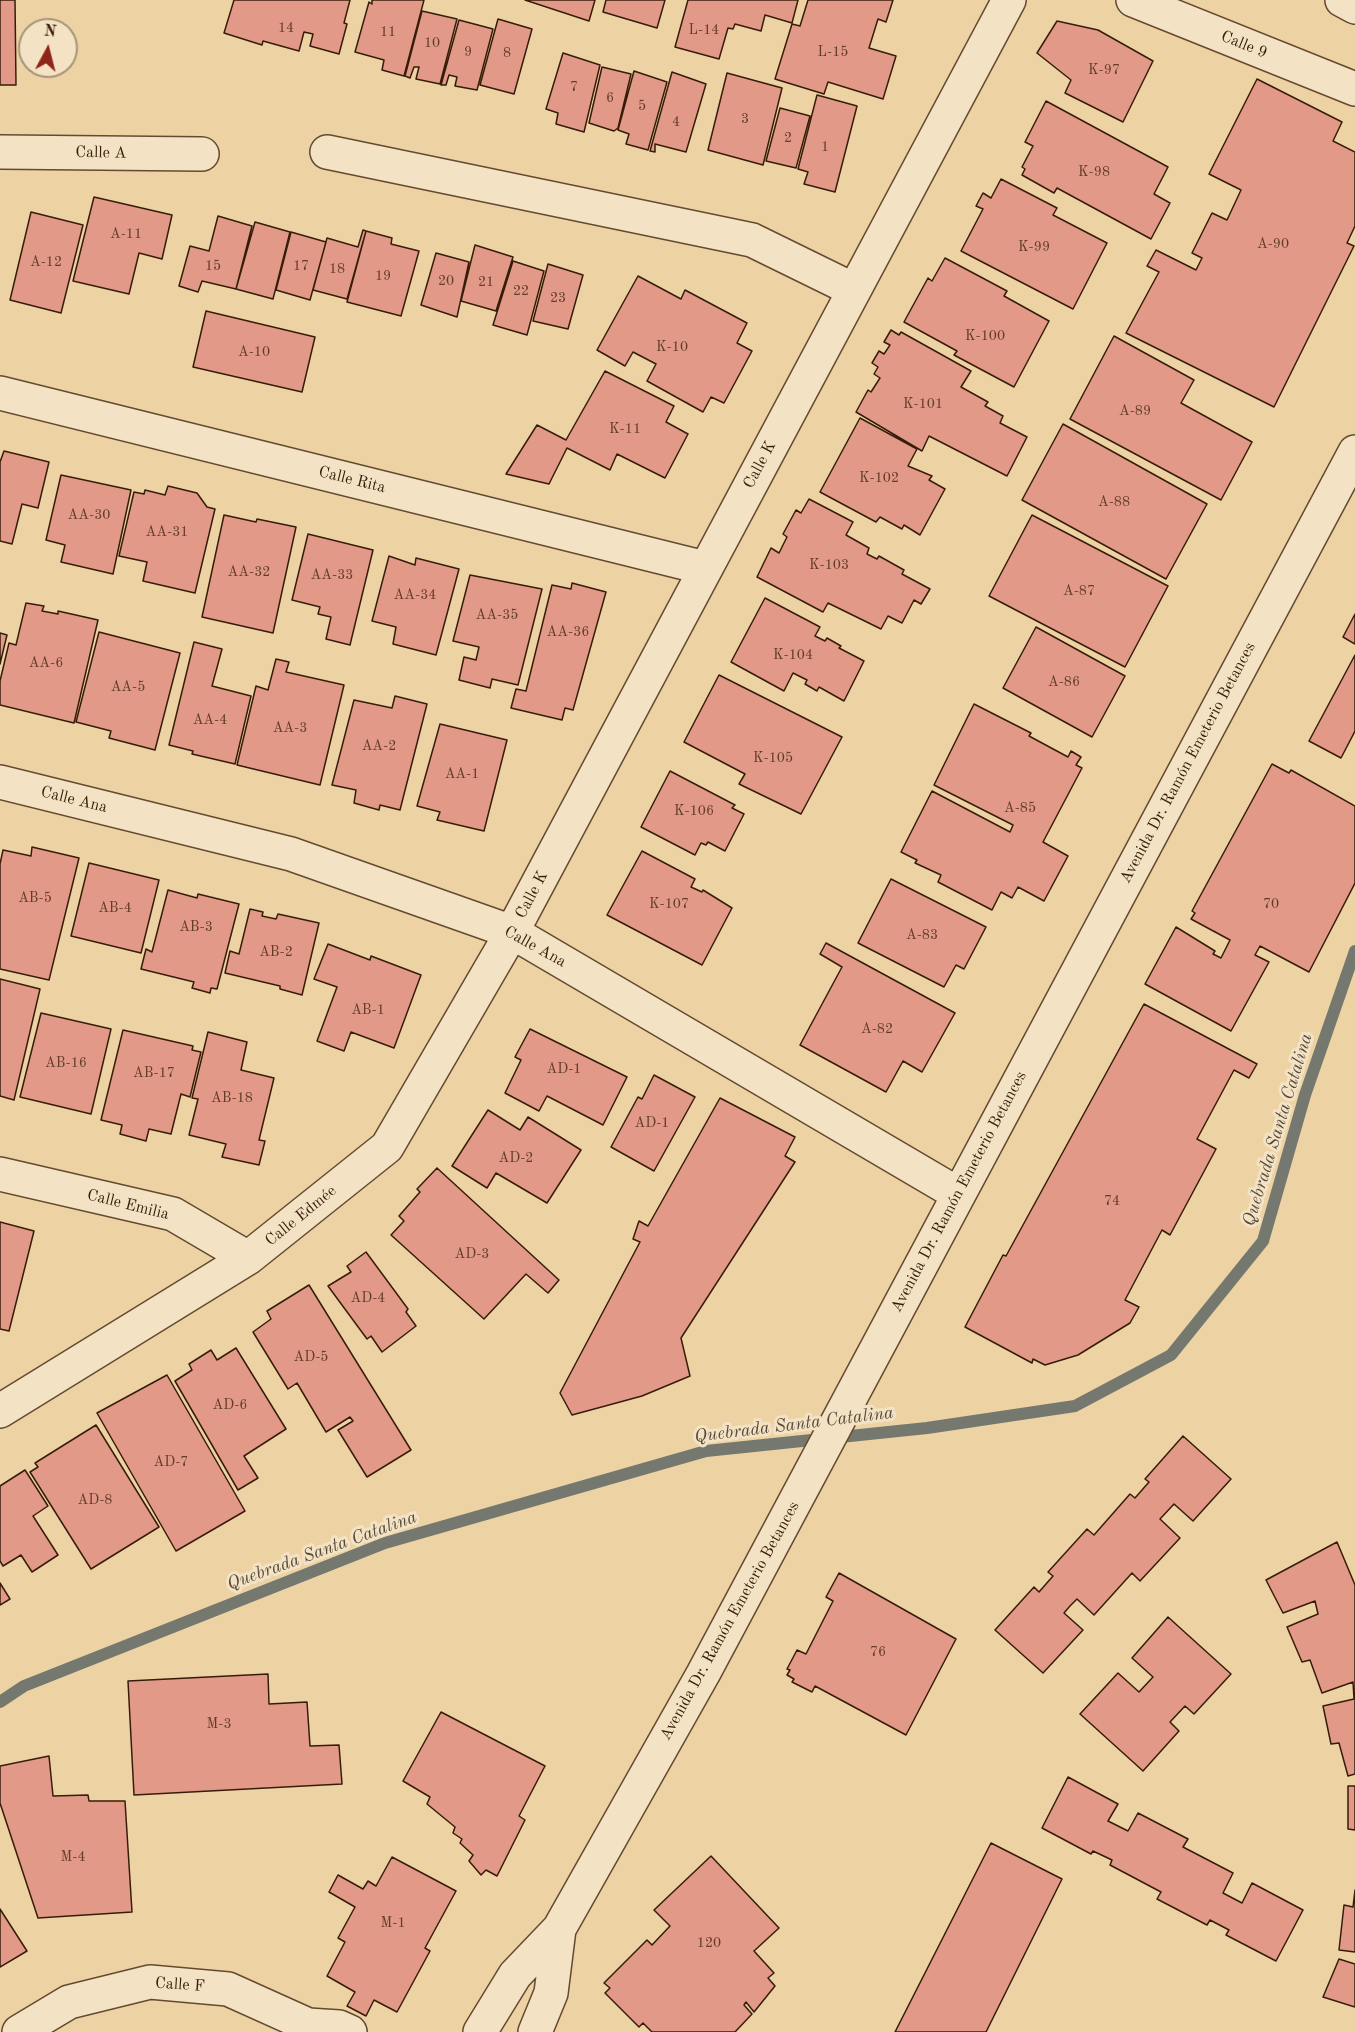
<!DOCTYPE html>
<meta charset="utf-8">
<style>
body{margin:0}
#map{position:relative;width:1355px;height:2032px;overflow:hidden;background:#edd2a4;font-family:"Old Standard TT",serif}
canvas{display:block}
.north{position:absolute;left:18px;top:18px;width:60px;height:60px;box-sizing:border-box;background:#f3e2c4;border:2px solid #a89379;border-radius:50%;rotate:7deg;font-size:16px;font-weight:700;line-height:24px;text-align:center;color:#371d09}
.north::after{content:'';display:block;margin:auto;width:21px;height:27px;background:#8f2418;clip-path:polygon(50% 0,100% 100%,50% 72%,0 100%)}
</style>
<div id="map">
<canvas width="1355" height="2032"></canvas>
<div class="north">N</div>
</div>
<script>
const ctx = document.querySelector('canvas').getContext('2d');
ctx.lineJoin = 'round';
const toPath = rows => new Path2D(rows.map(r => 'M' + r).join(''));
function strokePath(path, color, width, dash) { ctx.strokeStyle = color; ctx.lineWidth = width; ctx.lineCap = dash ? 'butt' : 'round'; ctx.setLineDash(dash || []); ctx.stroke(path); }
function paint(path, color) { ctx.fillStyle = color; ctx.fill(path, 'evenodd'); }
function write(font, color, halo, rows, align = 'center') {
  ctx.font = font + ' "Old Standard TT",serif'; ctx.lineWidth = 6; ctx.setLineDash([]); ctx.textBaseline = 'middle'; ctx.strokeStyle = halo; ctx.fillStyle = color; for (const [text, x, y, turn = 0] of rows) {
    ctx.save(); ctx.translate(x, y); ctx.rotate((+turn || 0) * Math.PI / 180); ctx.textAlign = isNaN(turn) ? turn : align; if (halo) ctx.strokeText(text, 0, 0); ctx.fillText(text, 0, 0); ctx.restore();
  }
}
strokePath(toPath([
 [0,1702,24,1686,385,1543,706,1451,927,1428,1075,1406,1171,1355,1263,1241,1305,1095,1355,951]
]), '#74786e', 12);
const building = toPath([
 [0,0,15,0,16,85,0,85,0,0],
 [234,0,350,0,344,23,347,24,339,54,310,46,313,34,304,32,299,51,263,41,262,45,224,33,234,0],
 [372,0,424,0,404,76,382,70,384,60,355,52,369,2,372,4,372,0],
 [525,0,595,0,589,21,525,0],
 [665,0,657,28,603,12,606,0,665,0],
 [688,0,798,0,792,23,765,15,761,31,735,24,733,29,728,28,719,59,675,47,688,0],
 [808,0,893,0,886,22,878,19,869,48,896,56,883,99,828,82,824,94,775,79,792,24,800,26,808,0],
 [422,11,457,19,440,84,416,79,419,67,414,67,410,78,405,76,422,11],
 [498,19,532,29,514,94,480,85,498,19],
 [459,20,493,29,477,90,455,86,457,77,449,75,446,85,441,85,459,20],
 [1057,21,1098,30,1153,61,1123,122,1065,93,1071,80,1037,53,1057,21],
 [563,53,600,65,584,132,556,124,558,113,546,109,563,53],
 [602,67,631,74,618,128,614,131,589,123,602,67],
 [634,71,667,82,648,150,626,144,629,134,618,130,634,71],
 [672,72,706,84,686,152,655,144,655,152,650,151,672,72],
 [727,73,782,88,763,165,708,150,727,73],
 [1257,79,1342,122,1333,141,1355,152,1355,226,1347,243,1354,246,1274,407,1126,333,1159,272,1147,266,1156,250,1196,270,1202,258,1192,253,1212,213,1227,220,1241,190,1209,174,1257,79],
 [817,95,857,106,835,192,804,184,808,172,798,169,817,95],
 [1046,101,1168,167,1154,194,1170,203,1151,239,1057,188,1054,193,1022,175,1025,169,1022,167,1033,146,1025,142,1046,101],
 [780,108,810,116,796,168,766,161,780,108],
 [1001,179,1057,208,1053,215,1107,243,1073,309,961,251,983,209,976,206,983,193,991,198,1001,179],
 [94,197,172,215,162,259,139,253,129,294,73,281,94,197],
 [31,212,83,225,61,313,10,300,31,212],
 [218,216,252,226,236,289,202,281,198,292,179,286,190,246,209,251,218,216],
 [255,222,290,232,273,299,236,289,255,222],
 [363,230,366,231,347,299,313,290,327,238,358,247,363,230],
 [366,231,392,238,391,244,419,251,401,316,347,302,366,231],
 [291,232,326,242,310,300,276,290,291,232],
 [475,245,513,257,496,311,461,301,475,245],
 [436,253,469,262,457,317,421,305,436,253],
 [945,258,1007,291,1004,296,1049,321,1014,387,954,355,957,351,904,322,928,278,932,281,945,258],
 [513,261,544,271,527,335,493,325,513,261],
 [548,264,583,275,568,329,533,321,548,264],
 [638,276,681,299,685,290,747,323,737,343,752,351,724,403,711,397,703,412,647,381,656,364,633,352,625,366,597,350,638,276],
 [206,311,315,337,302,392,193,367,206,311],
 [891,330,899,335,901,332,971,371,961,387,988,402,985,406,1003,416,1000,423,1027,437,1007,476,929,436,922,451,856,412,868,390,871,392,880,378,874,374,878,367,872,363,879,351,884,354,890,345,884,342,891,330],
 [1114,336,1194,380,1181,403,1252,442,1221,500,1070,419,1114,336],
 [605,371,674,406,666,422,688,434,665,478,617,454,610,470,567,448,549,484,506,474,537,425,566,440,605,371],
 [860,418,917,449,908,466,932,476,929,480,945,489,920,535,904,525,902,529,880,517,876,522,820,492,860,418],
 [1063,424,1207,504,1166,579,1022,500,1063,424],
 [4,451,49,462,38,508,22,504,12,544,0,541,0,462,4,451],
 [61,475,131,490,113,574,61,562,65,545,46,540,61,475],
 [168,486,197,493,207,507,215,509,195,593,143,581,147,562,119,556,134,492,144,494,145,490,165,495,168,486],
 [809,499,853,522,846,535,869,548,867,554,877,559,879,556,904,570,902,574,930,589,921,604,914,600,902,623,888,616,881,629,828,603,823,612,757,577,771,548,779,553,787,537,783,534,796,510,801,513,809,499],
 [224,515,256,522,257,519,296,527,273,633,202,617,224,515],
 [1032,515,1168,586,1125,667,989,596,1032,515],
 [308,534,373,550,350,645,326,639,331,617,318,614,320,607,292,600,308,534],
 [389,556,415,565,416,558,459,569,436,655,393,644,396,627,372,621,389,556],
 [470,575,542,589,518,685,492,679,490,688,459,680,464,657,476,660,479,647,453,641,470,575],
 [572,583,606,592,573,710,565,708,562,720,511,708,516,689,526,691,552,585,571,589,572,583],
 [765,598,820,627,815,636,825,641,827,638,841,646,839,648,864,661,844,701,819,687,817,691,805,684,807,680,793,673,784,691,731,662,765,598],
 [26,603,44,606,42,611,58,614,58,611,98,620,74,723,0,705,0,681,9,643,16,645,26,603],
 [1355,614,1355,644,1343,637,1355,614],
 [1036,627,1125,676,1092,737,1003,688,1036,627],
 [99,632,180,653,155,750,109,738,111,731,76,722,99,632],
 [0,633,7,635,0,664,0,633],
 [194,642,222,649,212,686,251,696,235,764,192,754,193,751,169,745,194,642],
 [1355,655,1355,731,1341,758,1309,741,1355,655],
 [276,659,289,662,286,672,344,685,320,785,237,765,256,686,268,690,276,659],
 [719,675,842,737,801,814,739,784,745,774,684,742,719,675],
 [395,696,427,704,400,810,380,805,379,810,354,803,356,790,332,785,354,700,392,708,395,696],
 [974,704,1031,733,1029,736,1068,757,1071,751,1081,757,1076,765,1082,768,1043,842,1068,856,1044,901,1018,887,1012,898,1001,892,992,910,938,882,941,875,915,863,917,860,901,852,932,791,1010,832,1013,825,934,785,974,704],
 [440,724,507,740,484,831,437,820,440,812,417,806,440,724],
 [1272,764,1289,773,1291,770,1355,806,1355,883,1309,972,1260,946,1255,955,1269,962,1231,1031,1145,984,1176,927,1215,951,1213,954,1221,958,1230,940,1191,919,1195,913,1192,911,1272,764],
 [670,771,735,805,732,808,744,814,725,851,708,842,706,845,701,843,695,855,641,827,670,771],
 [32,847,79,858,49,980,0,969,0,864,3,850,31,856,32,847],
 [642,851,695,879,691,887,702,892,703,890,732,908,702,965,607,915,642,851],
 [89,863,159,880,141,953,71,936,89,863],
 [891,879,986,927,964,969,956,965,944,987,858,943,891,879],
 [168,890,197,898,198,894,239,904,217,989,211,988,210,993,192,988,194,982,141,969,146,949,152,952,168,890],
 [250,909,263,912,262,916,276,919,278,914,319,923,302,995,280,989,280,986,225,973,230,951,239,954,250,909],
 [826,943,955,1013,922,1072,903,1061,886,1092,800,1045,842,967,820,954,826,943],
 [328,944,370,960,371,956,421,975,394,1048,351,1032,344,1051,317,1041,337,987,314,979,328,944],
 [0,979,40,989,14,1100,0,1096,0,979],
 [1144,1004,1257,1064,1249,1078,1234,1070,1197,1139,1216,1149,1170,1235,1162,1230,1125,1300,1139,1307,1130,1323,1078,1355,1045,1365,1033,1359,1032,1363,965,1327,1003,1255,1006,1256,1144,1004],
 [41,1013,111,1029,91,1114,20,1097,41,1013],
 [530,1029,627,1077,603,1125,547,1096,539,1111,505,1093,521,1060,515,1057,530,1029],
 [123,1030,193,1046,192,1050,201,1052,190,1097,181,1094,171,1134,149,1129,146,1141,120,1134,122,1125,101,1120,123,1030],
 [208,1032,247,1042,241,1070,274,1078,259,1140,265,1141,259,1165,222,1157,226,1144,189,1135,198,1099,192,1098,208,1032],
 [654,1075,695,1097,654,1171,611,1147,638,1097,642,1099,654,1075],
 [720,1098,795,1137,785,1156,795,1162,681,1338,690,1376,642,1396,572,1415,560,1393,640,1242,633,1239,639,1221,648,1226,720,1098],
 [488,1110,520,1130,528,1117,581,1150,547,1203,496,1173,487,1188,452,1166,488,1110],
 [437,1168,559,1280,548,1293,526,1274,484,1319,391,1235,404,1221,399,1216,420,1192,417,1189,437,1168],
 [0,1222,34,1231,9,1331,0,1329,0,1222],
 [366,1252,408,1309,406,1312,416,1326,382,1352,371,1336,367,1339,328,1286,351,1272,347,1266,366,1252],
 [309,1285,411,1450,367,1477,338,1430,353,1421,350,1417,326,1432,297,1383,288,1389,253,1332,271,1319,267,1311,309,1285],
 [236,1348,286,1429,244,1456,258,1478,238,1490,175,1381,192,1370,189,1364,211,1350,217,1360,236,1348],
 [167,1375,245,1511,176,1551,97,1413,167,1375],
 [96,1425,159,1527,91,1569,30,1472,38,1467,35,1463,96,1425],
 [1183,1436,1231,1479,1193,1521,1174,1504,1160,1519,1180,1538,1140,1581,1132,1573,1094,1615,1077,1599,1070,1606,1064,1613,1083,1630,1043,1673,995,1630,1034,1587,1039,1592,1053,1576,1048,1572,1087,1529,1094,1535,1130,1494,1135,1498,1149,1482,1145,1479,1183,1436],
 [25,1470,48,1506,33,1516,58,1555,32,1572,21,1555,3,1566,0,1561,0,1486,25,1470],
 [1337,1542,1355,1585,1355,1774,1348,1776,1339,1743,1331,1744,1323,1706,1354,1699,1353,1682,1322,1693,1310,1660,1302,1662,1287,1627,1318,1614,1315,1601,1283,1613,1266,1580,1337,1542],
 [839,1573,956,1639,906,1735,815,1686,812,1692,792,1682,794,1679,787,1675,790,1670,787,1669,797,1650,806,1654,833,1601,826,1597,839,1573],
 [0,1583,10,1599,0,1605,0,1583],
 [1168,1617,1231,1674,1194,1714,1185,1706,1170,1722,1179,1731,1143,1771,1080,1714,1118,1673,1139,1692,1153,1677,1132,1658,1168,1617],
 [268,1674,269,1704,307,1702,310,1746,339,1745,342,1784,134,1795,128,1681,268,1674],
 [441,1712,545,1766,519,1816,525,1820,497,1876,486,1870,481,1875,469,1861,473,1855,460,1843,462,1839,453,1833,455,1827,427,1804,430,1797,403,1781,441,1712],
 [49,1756,53,1796,88,1795,89,1801,125,1801,132,1912,38,1918,0,1803,0,1766,49,1756],
 [1068,1777,1118,1804,1108,1821,1128,1831,1138,1813,1188,1839,1183,1847,1233,1873,1223,1893,1242,1903,1252,1883,1303,1910,1276,1961,1226,1935,1229,1930,1210,1920,1207,1925,1157,1899,1161,1892,1110,1865,1112,1860,1093,1851,1091,1854,1042,1828,1068,1777],
 [1348,1786,1355,1786,1355,1830,1348,1829,1348,1786],
 [991,1843,1062,1879,986,2032,895,2032,991,1843],
 [711,1856,779,1928,754,1951,774,1973,768,1978,775,1986,754,2012,746,2002,744,2005,752,2014,735,2032,652,2032,643,2023,639,2027,605,1993,610,1988,604,1983,647,1940,652,1945,670,1926,654,1910,711,1856],
 [392,1857,456,1891,425,1948,430,1951,397,2012,374,2000,366,2016,347,2006,355,1992,327,1976,345,1942,338,1938,355,1907,329,1892,338,1875,363,1889,368,1881,376,1886,392,1857],
 [1355,1890,1355,1952,1339,1950,1344,1905,1353,1907,1355,1890],
 [0,1909,27,1951,0,1967,0,1909],
 [1339,1959,1355,1964,1355,2007,1323,1997,1339,1959]
]);
paint(building, '#e29988');
strokePath(building, '#371d09', 1.5);
const minor = toPath([
 [1133,0,1355,89],
 [1342,0,1355,7],
 [0,152,202,154],
 [327,152,752,240,854,290],
 [0,393,705,568],
 [0,782,291,854,512,932,958,1194],
 [0,1174,173,1214,248,1258],
 [0,1411,248,1258,387,1147,512,932,1009,0],
 [19,2032,69,2002,150,1982,228,1989,308,2025,339,2027,350,2032],
 [480,2032,515,1975,559,1929,703,1674,1355,452],
 [535,2032,551,1993,559,1929]
]);
strokePath(minor, '#644a30', 36);
strokePath(minor, '#f3e2c4', 33);
write('14px', '#623c29', null, [
 ["14",286,28],
 ["L-14",704,30],
 ["11",388,32],
 ["10",432,43],
 ["9",468,52],
 ["L-15",833,52],
 ["8",507,53],
 ["K-97",1104,70],
 ["7",574,87],
 ["6",610,98],
 ["5",642,106],
 ["3",745,119],
 ["4",676,122],
 ["2",788,138],
 ["1",825,147],
 ["K-98",1094,172],
 ["A-11",126,234],
 ["A-90",1273,244],
 ["K-99",1034,247],
 ["A-12",46,262],
 ["15",213,266],
 ["17",301,266],
 ["18",337,269],
 ["19",383,276],
 ["20",446,281],
 ["21",486,282],
 ["22",521,291],
 ["23",558,298],
 ["K-100",985,336],
 ["K-10",672,347],
 ["A-10",254,352],
 ["K-101",923,404],
 ["A-89",1135,411],
 ["K-11",625,429],
 ["K-102",879,478],
 ["A-88",1114,502],
 ["AA-30",89,515],
 ["AA-31",167,532],
 ["K-103",829,565],
 ["AA-32",249,572],
 ["AA-33",332,575],
 ["A-87",1079,591],
 ["AA-34",415,595],
 ["AA-35",497,615],
 ["AA-36",568,632],
 ["K-104",793,655],
 ["AA-6",46,663],
 ["A-86",1064,682],
 ["AA-5",128,687],
 ["AA-4",210,720],
 ["AA-3",290,728],
 ["AA-2",379,746],
 ["K-105",773,758],
 ["AA-1",462,774],
 ["A-85",1020,808],
 ["K-106",694,811],
 ["AB-5",35,898],
 ["K-107",669,904],
 ["70",1271,904],
 ["AB-4",115,908],
 ["AB-3",196,927],
 ["A-83",922,935],
 ["AB-2",276,952],
 ["AB-1",368,1010],
 ["A-82",877,1029],
 ["AB-16",66,1063],
 ["AD-1",564,1069],
 ["AB-17",154,1073],
 ["AB-18",232,1098],
 ["AD-1",652,1123],
 ["AD-2",516,1158],
 ["74",1112,1201],
 ["AD-3",472,1254],
 ["AD-4",368,1298],
 ["AD-5",311,1357],
 ["AD-6",230,1405],
 ["AD-7",171,1462],
 ["AD-8",95,1500],
 ["76",878,1652],
 ["M-3",219,1724],
 ["M-4",73,1857],
 ["M-1",393,1923],
 ["120",709,1943]
]);
write('16px', '#371d09', '#f3e2c4', [
 ["Calle 9",1244,45,22],
 ["Calle A",101,153,1],
 ["Calle K",760,465,-62],
 ["Calle Rita",352,480,14],
 ["Avenida Dr. Ramón Emeterio Betances",1188,763,-62],
 ["Calle Ana",74,800,14],
 ["Calle K",532,895,-62],
 ["Calle Ana",535,947,29],
 ["Avenida Dr. Ramón Emeterio Betances",959,1192,-62],
 ["Calle Emilia",128,1205,14],
 ["Calle Edmée",301,1216,-39],
 ["Avenida Dr. Ramón Emeterio Betances",730,1621,-61],
 ["Calle F",180,1985,4]
]);
write('italic 18px', '#564b3b', '#f3e2c4', [
 ["Quebrada Santa Catalina",1278,1130,-73],
 ["Quebrada Santa Catalina",794,1425,-7],
 ["Quebrada Santa Catalina",322,1551,-20]
]);
</script>
